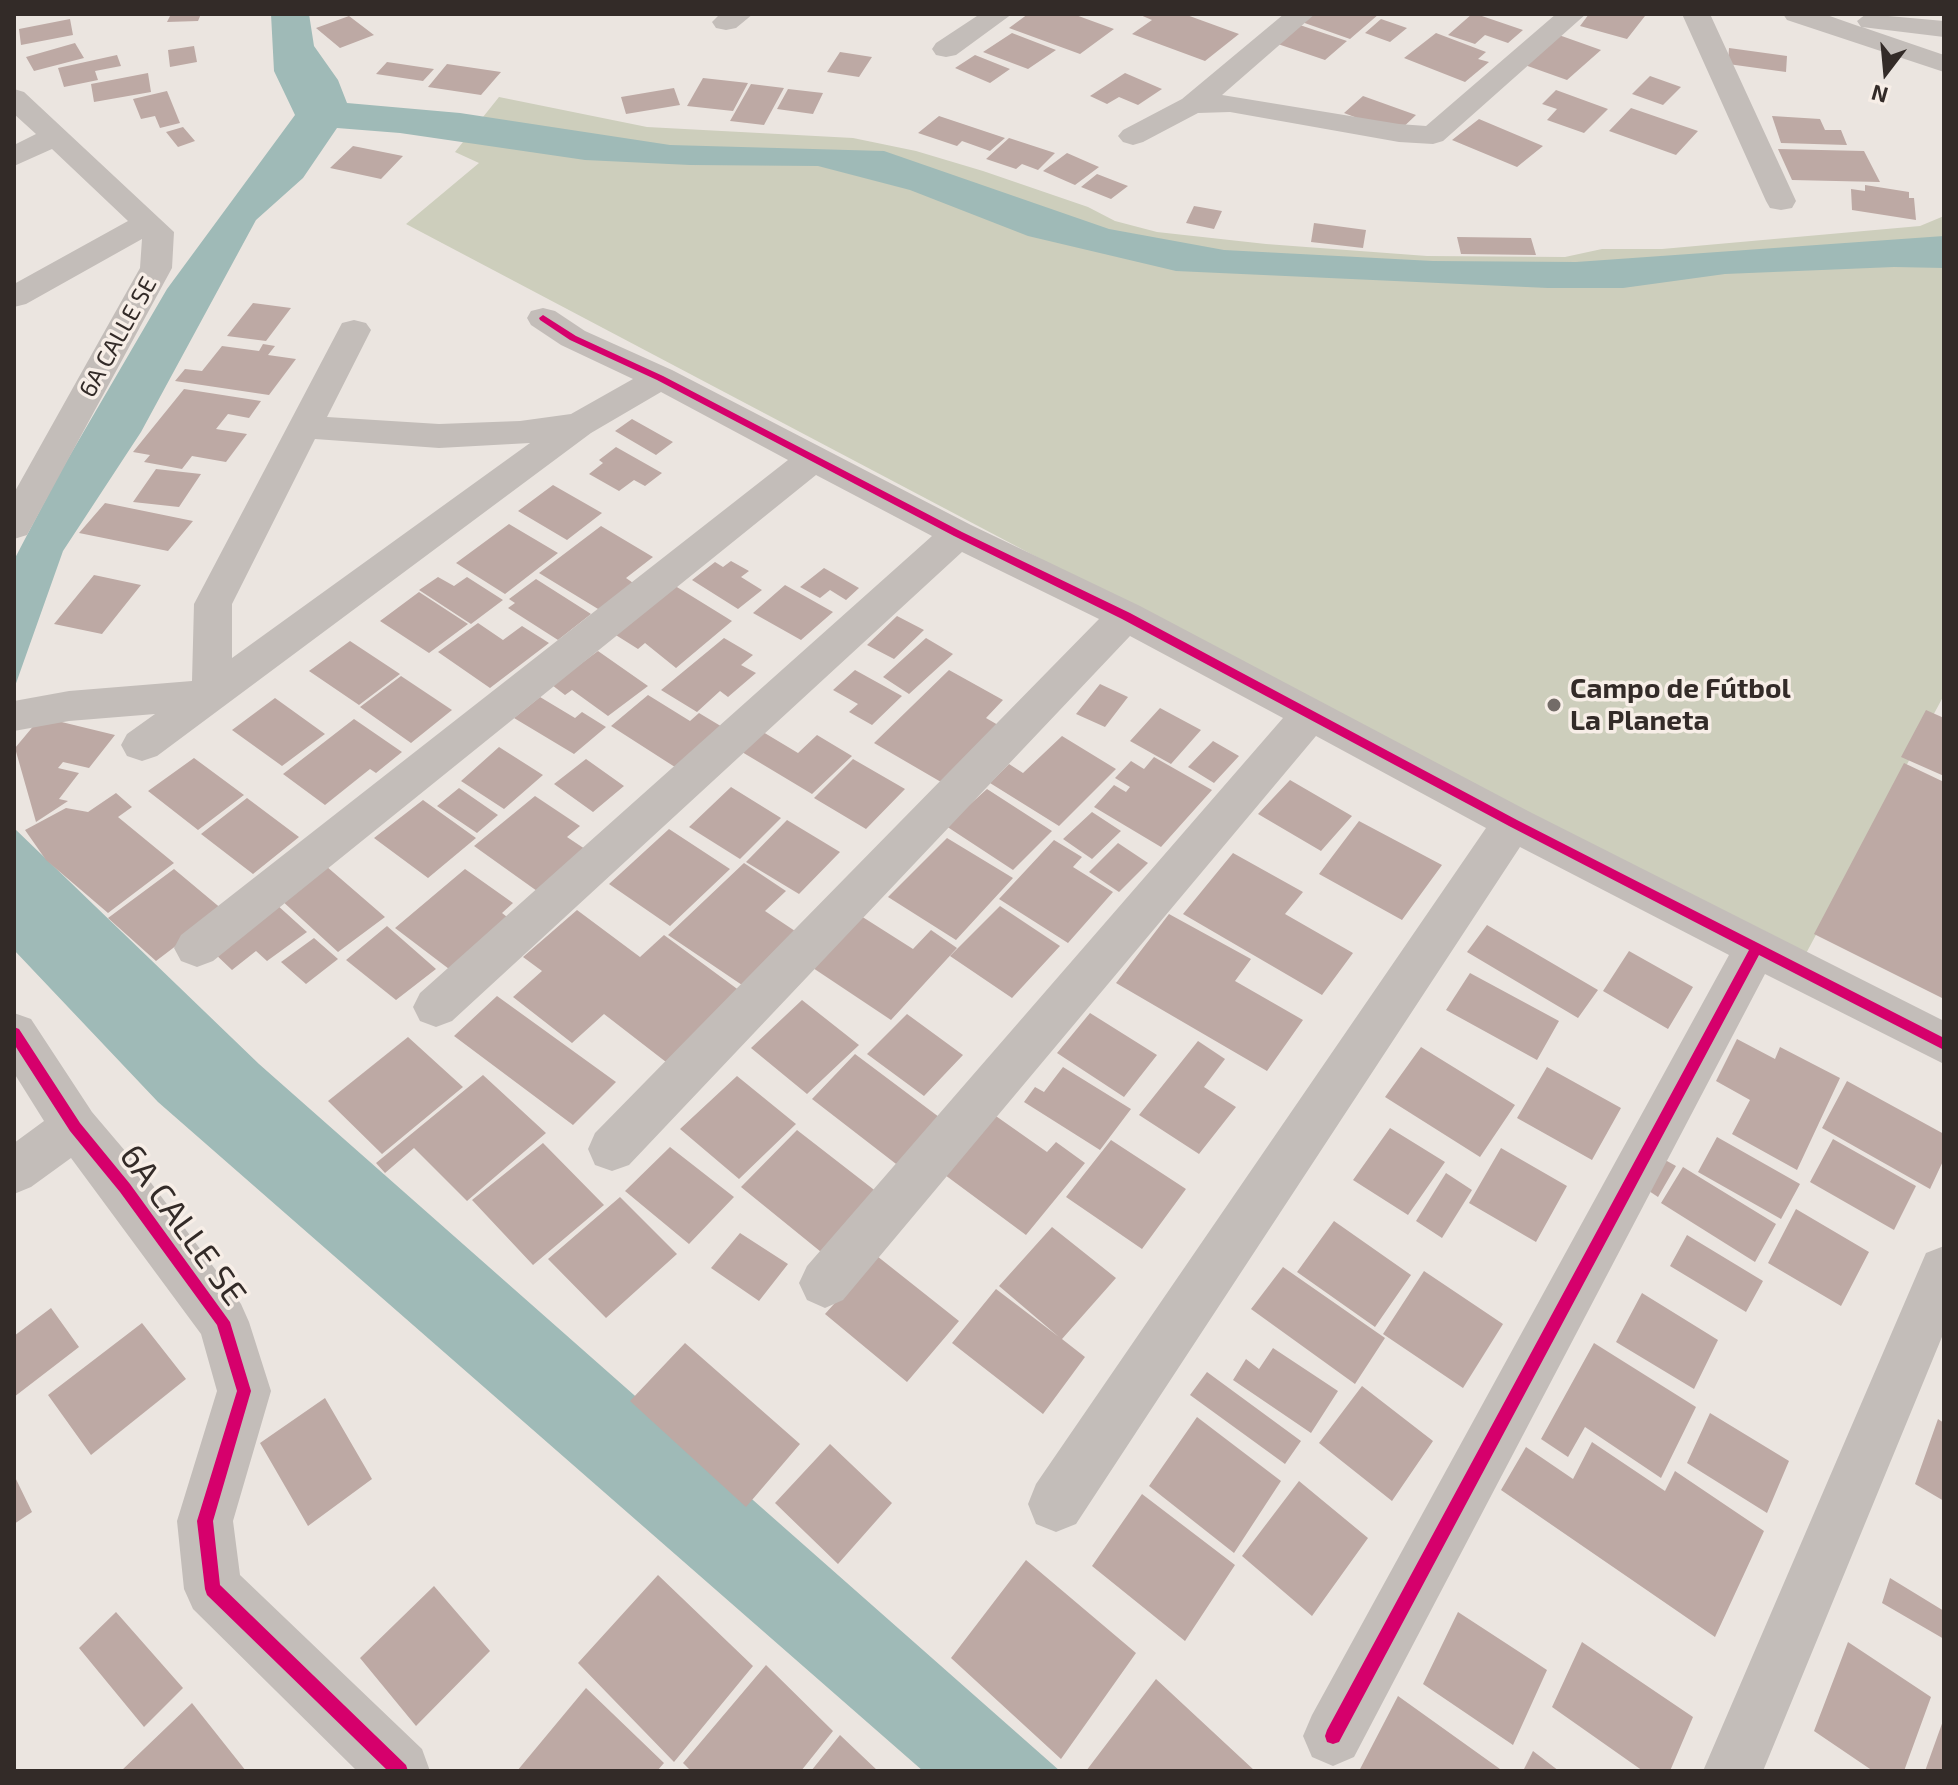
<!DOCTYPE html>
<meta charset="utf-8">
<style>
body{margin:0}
#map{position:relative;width:1958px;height:1785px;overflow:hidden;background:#ebe5e0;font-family:"Exo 2",sans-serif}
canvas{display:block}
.frame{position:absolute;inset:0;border:16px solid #332b28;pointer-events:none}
.north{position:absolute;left:1846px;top:32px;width:80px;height:80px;-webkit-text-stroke:6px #f7eee7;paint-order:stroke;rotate:196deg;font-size:22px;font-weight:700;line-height:32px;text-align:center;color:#332b28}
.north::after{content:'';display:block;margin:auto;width:28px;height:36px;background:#332b28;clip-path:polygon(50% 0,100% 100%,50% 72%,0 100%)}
</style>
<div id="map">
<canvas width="1958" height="1785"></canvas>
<div class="frame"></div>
<div class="north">N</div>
</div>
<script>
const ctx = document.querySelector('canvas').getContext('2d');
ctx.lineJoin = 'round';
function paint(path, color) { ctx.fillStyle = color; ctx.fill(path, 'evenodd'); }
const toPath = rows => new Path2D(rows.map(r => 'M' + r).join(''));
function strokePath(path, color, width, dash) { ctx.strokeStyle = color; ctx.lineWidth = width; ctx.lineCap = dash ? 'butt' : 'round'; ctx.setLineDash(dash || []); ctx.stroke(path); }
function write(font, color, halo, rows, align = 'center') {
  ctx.font = font + ' "Exo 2",sans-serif'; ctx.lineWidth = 7; ctx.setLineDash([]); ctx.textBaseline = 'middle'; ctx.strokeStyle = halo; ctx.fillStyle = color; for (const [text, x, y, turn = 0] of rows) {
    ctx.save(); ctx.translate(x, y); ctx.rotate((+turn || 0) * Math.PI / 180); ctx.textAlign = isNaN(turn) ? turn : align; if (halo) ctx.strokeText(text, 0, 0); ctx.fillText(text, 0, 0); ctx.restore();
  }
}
paint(toPath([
 [499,97,647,127,853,138,916,151,983,171,1088,207,1115,221,1157,232,1266,244,1427,256,1565,257,1602,249,1662,249,1920,226,1944,216,1944,695,1802,961,406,224,479,163,455,152]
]), '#cdcebc');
paint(toPath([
 [271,14,309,14,314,46,338,80,347,103,460,113,670,145,884,151,1109,229,1224,250,1433,261,1576,262,1944,236,1944,268,1894,267,1725,274,1623,288,1548,288,1176,271,1028,236,910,190,818,166,690,165,585,160,400,133,337,128,303,178,256,220,141,432,63,551,14,689,14,560,59,474,167,289,295,115,274,71],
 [14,828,259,1064,1060,1771,923,1771,158,1102,14,950]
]), '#9fbab7');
paint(toPath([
 [171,14,201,14,198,21,167,22],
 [1028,14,1073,14,1114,29,1080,54,1009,28],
 [1138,14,1184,14,1239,34,1205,61,1132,34,1152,20],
 [1307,14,1379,14,1350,39,1299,21],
 [1472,14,1476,14,1523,30,1508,43,1485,35,1475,44,1448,35],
 [1589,14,1638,14,1645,16,1627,39,1580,26],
 [349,16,374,35,340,48,316,28],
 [70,19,73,35,21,45,19,29],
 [1381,19,1407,28,1390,42,1365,33],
 [1291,22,1347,41,1325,60,1269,41],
 [1012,33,1056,50,1028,69,983,52],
 [1436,33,1486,52,1478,59,1489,62,1465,82,1404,58],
 [1556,34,1601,50,1567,80,1522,64],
 [75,43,84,58,34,71,26,57],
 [194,46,197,62,170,67,168,50],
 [1729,48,1787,56,1786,72,1728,64],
 [840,52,872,57,859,77,827,72],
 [117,55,121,66,95,71,98,80,64,87,58,68],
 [975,55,1010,69,990,83,955,68],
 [387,62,434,69,423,81,376,74],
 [447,64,501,72,481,95,428,87],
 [148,73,151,92,94,102,91,84],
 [1125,73,1162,89,1138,105,1119,97,1107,104,1090,96],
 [1650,76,1681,87,1663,105,1632,94],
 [703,78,748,83,733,111,687,106],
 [751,84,784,88,764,125,730,121],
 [674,88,680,105,626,114,621,97],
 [788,89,823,93,813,114,777,109],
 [1556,90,1608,109,1584,133,1547,120,1557,109,1542,104],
 [167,91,180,123,160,128,155,116,141,119,133,99],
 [1363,96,1416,115,1397,133,1344,113],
 [1631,108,1698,131,1676,155,1609,131],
 [939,116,1005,138,990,151,962,141,957,146,918,133],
 [1772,116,1820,119,1825,130,1841,130,1847,145,1781,143],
 [1479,119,1543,146,1517,167,1452,140],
 [183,127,195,141,178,147,166,132],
 [1009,138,1055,153,1038,170,1022,164,1016,169,986,159],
 [353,146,403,156,381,179,330,168],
 [1778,149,1864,151,1880,182,1792,180],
 [1067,153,1099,167,1075,185,1043,171],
 [1097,174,1128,186,1111,199,1081,187],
 [1865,185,1909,192,1909,198,1914,198,1916,220,1852,210,1851,189,1865,191],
 [1194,206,1222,211,1214,229,1186,223],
 [1314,223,1366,230,1363,248,1311,242],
 [1457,237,1531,238,1536,255,1461,254],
 [253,303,291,308,266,341,227,336],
 [263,344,275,346,268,355,296,359,269,395,175,381,185,369,202,371,222,346,259,351],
 [184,389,261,401,249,418,228,414,216,429,247,434,226,462,192,456,182,469,144,462,150,455,133,452],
 [632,419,673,442,656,455,615,431],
 [616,447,662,473,645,486,634,480,619,491,589,474,603,463,599,460],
 [156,469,201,474,179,507,133,502],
 [553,485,602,513,567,540,518,511],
 [105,503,193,521,168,551,79,533],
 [509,524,558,553,505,594,456,563],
 [601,526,653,557,626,578,636,585,603,612,539,573],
 [731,561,749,571,741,577,762,590,738,609,692,580,715,562,723,567],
 [824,568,859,588,846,600,830,590,820,598,800,587],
 [94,575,141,585,102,634,54,624],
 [438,577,454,586,467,577,503,600,471,624,419,590],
 [536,579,591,614,558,640,508,608,515,603,509,599],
 [672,584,732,621,676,668,645,643,638,649,611,632],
 [785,585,833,612,801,640,753,613],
 [419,592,468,624,429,653,380,621],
 [897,616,924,630,894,659,867,645],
 [478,623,503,640,522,626,549,643,490,688,438,652],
 [724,638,753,655,741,665,756,673,728,697,720,691,697,712,661,690],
 [926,638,953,654,909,694,883,677],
 [350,641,400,674,359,705,309,671],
 [598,651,648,686,608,716,572,690,565,695,552,685],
 [855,670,902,696,872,725,849,712,858,704,833,690],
 [949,670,1003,700,986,718,998,725,941,782,874,743],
 [401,676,452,710,411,743,360,707],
 [1100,684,1128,697,1105,727,1076,714],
 [648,695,690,721,699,713,724,728,678,769,611,726],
 [540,697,575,718,582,712,606,727,574,754,514,718],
 [275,698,325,734,282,766,232,730],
 [1160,708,1201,730,1171,764,1130,741],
 [1926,710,1944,718,1944,776,1901,757],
 [41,717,115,735,89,768,63,762,58,768,79,773,59,799,68,801,36,822,15,748],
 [354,719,402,752,376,773,370,769,325,805,283,774],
 [763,732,798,753,817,735,852,756,812,794,742,752],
 [1062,736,1116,769,1059,826,990,783,1009,764,1023,773],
 [1213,741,1239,756,1214,783,1188,767],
 [499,747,543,775,504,809,461,781],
 [1154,757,1212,790,1161,847,1094,807,1114,785,1126,792,1130,787,1115,778,1131,761,1144,769],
 [194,758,244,795,198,830,148,791],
 [586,759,624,786,593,812,554,784],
 [853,759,905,789,866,829,814,798],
 [1904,763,1944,782,1944,999,1814,934],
 [1290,780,1352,816,1321,851,1258,814],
 [731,787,781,818,740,859,689,827],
 [459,788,498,815,477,833,437,806],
 [987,789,1052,831,1013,870,946,826],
 [116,793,132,807,118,817,174,863,108,913,46,860,25,830,66,808,88,812],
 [535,796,580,826,567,837,585,849,537,891,474,846],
 [247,798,299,837,253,874,201,834],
 [423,800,476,838,428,878,374,838],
 [1092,812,1121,831,1092,859,1063,839],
 [787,820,840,852,799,894,746,862],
 [1359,821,1442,865,1402,920,1319,874],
 [669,829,730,869,670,926,609,884],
 [947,838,1013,878,956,940,888,897],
 [1054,840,1082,857,1073,867,1113,892,1068,943,999,899],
 [1118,843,1148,863,1119,892,1089,872],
 [1233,853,1303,892,1285,914,1353,953,1322,995,1183,914],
 [744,863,786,891,765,911,795,931,742,985,668,935],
 [326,866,385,917,338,952,280,899],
 [174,869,223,910,156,961,108,918],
 [465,869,513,903,502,913,511,920,453,972,395,928],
 [276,904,307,932,267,961,256,951,232,970,212,951],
 [1000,906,1060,946,1012,998,950,956],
 [577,910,640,957,664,935,740,991,666,1062,604,1014,572,1043,513,997,542,971,523,957],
 [1169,914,1251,959,1235,981,1303,1020,1267,1071,1116,983],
 [861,916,913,949,931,930,957,948,891,1020,813,968],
 [1487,925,1598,990,1578,1018,1467,952],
 [387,926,436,969,396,1000,346,960],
 [314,938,338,959,306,984,281,962],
 [1629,951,1693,987,1668,1029,1603,991],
 [1470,973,1559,1021,1537,1060,1446,1010],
 [497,996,616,1082,573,1125,454,1036],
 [802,1000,859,1045,807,1094,751,1048],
 [1090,1013,1157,1055,1124,1097,1057,1053],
 [907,1014,963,1055,924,1096,867,1054],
 [408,1037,463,1087,382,1154,328,1101],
 [1737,1039,1775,1059,1780,1047,1840,1078,1797,1170,1732,1134,1750,1100,1716,1081],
 [1198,1041,1225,1059,1204,1087,1236,1107,1199,1154,1139,1115],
 [1421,1047,1515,1105,1480,1157,1385,1097],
 [855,1054,943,1120,900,1167,812,1099],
 [1063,1067,1131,1109,1100,1150,1024,1102,1035,1087,1044,1092],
 [1547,1067,1621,1108,1592,1160,1517,1118],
 [483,1075,546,1133,467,1201,414,1148,385,1173,376,1163],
 [737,1076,796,1124,739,1179,680,1129],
 [1847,1081,1944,1134,1944,1159,1930,1189,1822,1128],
 [993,1114,1047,1152,1056,1142,1085,1163,1026,1235,941,1172],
 [1390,1128,1445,1162,1408,1215,1353,1180],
 [797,1130,882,1196,826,1256,741,1187],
 [1717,1137,1800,1184,1781,1219,1698,1172],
 [1833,1139,1916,1186,1894,1230,1810,1182],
 [1111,1140,1186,1189,1142,1249,1066,1197],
 [543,1143,604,1205,533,1265,472,1200],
 [670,1147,734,1197,689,1244,625,1191],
 [1501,1148,1567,1186,1536,1242,1469,1203],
 [1658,1156,1676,1166,1658,1197,1640,1185],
 [1683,1167,1776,1224,1755,1262,1661,1203],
 [1446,1173,1472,1190,1442,1238,1416,1221],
 [620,1197,677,1254,606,1318,548,1259],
 [1796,1209,1869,1252,1841,1306,1768,1263],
 [1334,1221,1411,1275,1375,1327,1297,1272],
 [1052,1227,1116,1278,1062,1339,1085,1357,1043,1414,952,1343,996,1289,1059,1337,999,1286],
 [740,1233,788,1264,759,1301,711,1268],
 [1687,1235,1763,1281,1746,1312,1670,1266],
 [877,1256,959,1321,907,1382,825,1314],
 [1283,1267,1385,1338,1355,1384,1251,1309],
 [1424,1271,1503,1324,1463,1388,1383,1334],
 [1642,1293,1718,1340,1694,1389,1616,1342],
 [51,1308,79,1347,14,1397,14,1336],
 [142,1323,186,1379,91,1455,48,1395],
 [685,1343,800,1444,746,1507,630,1401],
 [1594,1343,1696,1407,1661,1478,1585,1427,1568,1457,1541,1439],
 [1273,1348,1338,1391,1311,1433,1233,1380,1246,1359,1259,1369],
 [1207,1372,1301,1441,1285,1464,1190,1395],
 [1362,1386,1433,1441,1392,1501,1319,1443],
 [325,1398,372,1479,308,1526,260,1443],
 [1710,1413,1789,1461,1767,1513,1687,1463],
 [1197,1417,1281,1481,1234,1553,1149,1486],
 [1938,1419,1944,1423,1944,1501,1915,1484],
 [1592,1442,1665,1491,1675,1471,1764,1531,1715,1637,1501,1490,1526,1447,1573,1479],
 [830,1444,892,1503,838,1564,775,1503],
 [14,1475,32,1512,14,1524],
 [1299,1481,1368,1538,1312,1616,1242,1556],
 [1142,1494,1235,1565,1185,1641,1092,1566],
 [1026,1560,1136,1653,1061,1759,951,1658],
 [658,1575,753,1666,674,1762,578,1663],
 [1890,1578,1944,1611,1944,1639,1882,1603],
 [434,1586,490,1651,416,1726,360,1658],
 [116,1612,183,1688,144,1727,79,1648],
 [1458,1612,1547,1670,1513,1745,1423,1684],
 [1582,1642,1693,1717,1670,1771,1643,1771,1552,1707],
 [1848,1642,1931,1697,1904,1771,1873,1771,1814,1731],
 [766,1665,833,1731,801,1771,691,1771,683,1763],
 [1156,1679,1255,1771,1086,1771],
 [586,1688,664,1763,657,1771,517,1771],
 [1398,1696,1500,1769,1499,1771,1359,1771],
 [192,1703,246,1771,121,1771],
 [1944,1718,1944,1771,1925,1771],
 [840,1735,878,1771,811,1771],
 [1533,1751,1559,1771,1523,1771]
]), '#bda9a4');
paint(toPath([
 [720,14,753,14,736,28,726,30,716,28,712,22,720,14],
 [980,14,1012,14,956,55,946,57,936,55,932,49,936,43,980,14],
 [1284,14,1315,14,1222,95,1399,124,1426,126,1556,14,1586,14,1443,141,1433,144,1399,142,1230,112,1198,113,1143,142,1133,145,1123,142,1118,136,1123,130,1182,99,1284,14],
 [1682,14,1710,14,1796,201,1792,208,1781,210,1770,208,1766,201,1682,14],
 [1783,14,1824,14,1861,27,1857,21,1866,14,1944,21,1944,37,1862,27,1944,55,1944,72,1787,20,1783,14],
 [14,89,24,92,174,232,172,268,32,526,27,535,14,539,14,493,140,268,142,239,26,304,14,307,14,284,128,221,52,149,14,166,14,145,36,134,14,114,14,89],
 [543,308,555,311,585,331,672,370,971,525,1140,606,1528,811,1944,1021,1944,1064,1765,974,1354,1757,1333,1766,1312,1757,1303,1736,1312,1715,1729,955,1520,847,1076,1524,1056,1532,1036,1524,1028,1504,1036,1484,1486,828,1316,736,843,1300,825,1308,807,1300,799,1283,807,1266,1283,718,1130,636,629,1165,612,1171,595,1165,588,1149,595,1133,1099,619,962,552,452,1021,436,1027,420,1021,413,1007,420,993,932,536,816,475,213,961,197,967,181,961,174,948,181,935,788,460,661,392,591,433,157,756,142,761,127,756,121,745,127,734,155,714,69,721,14,731,14,701,69,691,192,681,194,604,342,323,354,320,366,323,371,330,327,417,439,424,520,421,571,414,633,379,561,345,531,325,527,318,531,311,543,308],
 [315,439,439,448,530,443,232,658,232,604,315,439],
 [14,1013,31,1019,92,1112,143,1172,241,1304,249,1322,271,1391,233,1521,240,1575,422,1749,430,1771,357,1771,193,1609,184,1589,177,1521,217,1391,201,1334,71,1158,31,1187,14,1194,14,1143,44,1121,14,1073,14,1013],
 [1944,1246,1944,1332,1763,1771,1703,1771,1926,1253,1944,1246]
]), '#c3bdb9');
paint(toPath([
 [543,315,576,336,663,376,962,532,1130,613,1517,820,1944,1038,1944,1050,1759,955,1339,1742,1333,1744,1327,1742,1325,1736,1327,1730,1749,950,1509,826,1122,619,954,536,657,380,570,340,540,320,539,318,543,315],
 [14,1027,19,1029,80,1123,130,1184,230,1322,251,1391,213,1521,220,1585,406,1765,408,1771,388,1771,207,1595,205,1589,197,1521,237,1391,217,1325,120,1192,70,1131,14,1044,14,1027]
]), '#d6006c');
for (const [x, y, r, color] of [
 [1554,705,8,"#736c68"]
]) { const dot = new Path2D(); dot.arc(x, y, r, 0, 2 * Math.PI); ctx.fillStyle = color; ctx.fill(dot); strokePath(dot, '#f7eee7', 3); }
write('24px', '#332b28', '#f7eee7', [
 ["6A CALLE SE",118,337,-61]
]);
write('bold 28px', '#332b28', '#f7eee7', [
 ["Campo de Fútbol",1570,689],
 ["La Planeta",1570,721]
], 'left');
write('34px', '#332b28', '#f7eee7', [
 ["6A CALLE SE",183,1225,54]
]);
</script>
